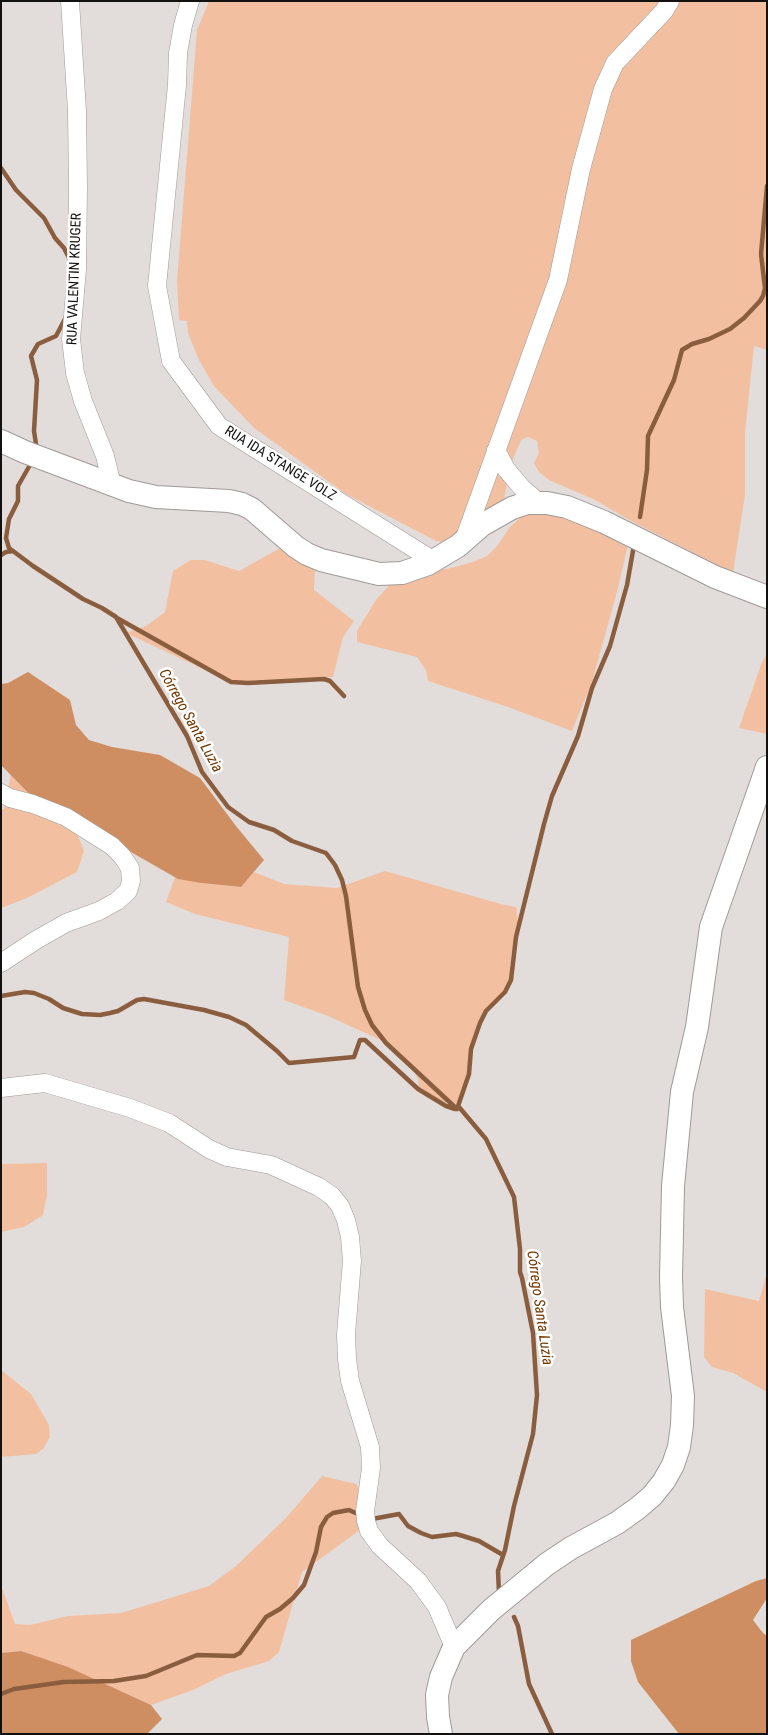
<!DOCTYPE html>
<meta charset="utf-8">
<style>
body{margin:0}
#map{position:relative;width:768px;height:1735px;overflow:hidden;background:#e2ddda;font-family:"Roboto Condensed",sans-serif}
canvas{display:block}
.frame{position:absolute;inset:0;border:2px solid #131110;pointer-events:none}
</style>
<div id="map">
<canvas width="768" height="1735"></canvas>
<div class="frame"></div>
</div>
<script>
const ctx = document.querySelector('canvas').getContext('2d');
ctx.lineJoin = 'round';
function paint(path, color) { ctx.fillStyle = color; ctx.fill(path, 'evenodd'); }
const toPath = rows => new Path2D(rows.map(r => 'M' + r).join(''));
function strokePath(path, color, width, dash) { ctx.strokeStyle = color; ctx.lineWidth = width; ctx.lineCap = dash ? 'butt' : 'round'; ctx.setLineDash(dash || []); ctx.stroke(path); }
function write(font, color, halo, rows, align = 'center') {
  ctx.font = font + ' "Roboto Condensed",sans-serif'; ctx.lineWidth = 5; ctx.setLineDash([]); ctx.textBaseline = 'middle'; ctx.strokeStyle = halo; ctx.fillStyle = color; for (const [text, x, y, turn = 0] of rows) {
    ctx.save(); ctx.translate(x, y); ctx.rotate((+turn || 0) * Math.PI / 180); ctx.textAlign = isNaN(turn) ? turn : align; if (halo) ctx.strokeText(text, 0, 0); ctx.fillText(text, 0, 0); ctx.restore();
  }
}
paint(toPath([
 [209,1,767,1,767,350,754,346,745,433,745,495,733,573,633,522,595,500,549,480,539,472,534,463,539,453,537,441,528,437,521,440,510,466,504,500,498,518,467,545,436,541,346,494,254,428,214,386,199,360,188,333,187,321,179,320,177,281,197,30],
 [537,508,631,532,617,592,592,682,572,731,508,707,428,681,426,670,417,657,357,642,357,631,376,600,393,581,431,570,447,569,473,562,487,556,498,545,509,528,521,517],
 [282,547,315,564,314,590,354,621,343,637,333,677,231,682,126,633,146,626,165,612,173,571,191,560,205,560,239,571],
 [767,654,767,734,739,728,762,662],
 [11,775,45,810,77,834,84,851,77,872,27,898,1,908,1,809,4,809],
 [385,871,501,904,516,907,519,927,513,945,510,965,513,975,504,990,485,1012,475,1035,472,1057,462,1099,453,1105,420,1093,418,1079,407,1061,385,1042,328,1016,284,1000,289,937,195,914,166,902,175,877,201,883,240,887,254,872,284,884,337,888],
 [47,1163,47,1195,43,1215,24,1227,1,1232,1,1164],
 [767,1273,767,1392,733,1373,712,1367,704,1357,705,1289,759,1301],
 [1,1370,31,1394,49,1425,50,1437,43,1449,36,1454,1,1457],
 [322,1476,356,1484,368,1501,368,1524,302,1572,279,1652,269,1661,226,1674,193,1690,151,1705,115,1689,21,1651,1,1653,1,1585,15,1624,30,1625,68,1616,121,1613,209,1586,236,1566,286,1518]
]), '#f2c0a0');
paint(toPath([
 [28,672,70,700,76,725,89,740,112,747,160,755,200,778,236,826,264,860,241,887,201,883,178,879,110,840,45,810,1,765,1,684,8,683],
 [767,1578,767,1598,753,1620,763,1633,767,1636,767,1734,679,1734,638,1682,631,1661,631,1640,756,1581],
 [21,1651,68,1667,151,1705,162,1719,147,1734,1,1734,1,1653]
]), '#cf8e62');
strokePath(toPath([
 [1,168,16,190,44,218,55,238,64,248,70,260],
 [36,444,34,431,37,380,31,356,38,344,56,336,66,317],
 [30,465,18,486,18,501,9,519,6,538,9,548,33,566,83,599,102,608,116,617,187,736,202,772,228,807,249,822,274,830,292,841,326,853,335,865,342,880,346,896,358,987,365,1010,372,1025,386,1043,457,1109],
 [640,517,647,470,648,436,674,380,682,350,692,344,709,339,730,329,744,318,760,301,763,296,765,288,761,254,767,186],
 [1,555,6,552,13,551],
 [117,618,231,682,248,683,324,679,330,681,344,696],
 [1,996,25,992,34,993,49,999,63,1008,82,1014,100,1015,110,1013,118,1011,137,1000,144,999,204,1010,229,1017,246,1025,277,1051,289,1063,354,1057,360,1040,365,1040,418,1089,446,1106,455,1109],
 [459,1107,486,1139,514,1197,520,1249,520,1272,522,1278,533,1333,537,1395,533,1434,514,1506,505,1550,498,1571,499,1593],
 [457,1109,469,1074,471,1049,480,1023,486,1011,505,992,511,980,516,937,544,824,552,796,578,736,592,688,610,646,627,585,634,545],
 [372,1519,399,1514,408,1526,421,1533,432,1537,456,1534,463,1536,479,1541,503,1555],
 [514,1617,518,1626,529,1684,552,1734],
 [1,1694,14,1689,64,1682,114,1681,146,1676,197,1655,234,1656,240,1653,266,1617,280,1609,293,1598,304,1585,316,1552,321,1527,327,1517,333,1513,349,1510,360,1515]
]), '#8a5d3e', 4.5);
const minor = toPath([
 [70,1,77,111,78,187,77,269,71,339,75,373,83,401,105,456,112,485],
 [190,1,183,25,178,53,177,85,157,286,171,361,219,426,434,561],
 [496,450,506,469,522,488,538,502],
 [464,540,558,280,581,169,603,89,615,63,664,11,670,1],
 [1,793,10,798,33,804,66,817,112,846,122,856,130,868,131,881,128,891,117,901,99,911,66,923,36,940,1,963],
 [1,1088,45,1083,130,1108,169,1123,209,1149,227,1157,271,1165,319,1187,332,1196,340,1206,346,1220,350,1237,352,1261,346,1334,347,1359,350,1381,370,1447,371,1468,365,1511,366,1521,369,1531,380,1546,418,1581,437,1607,454,1647]
]);
const tertiary = toPath([
 [1,441,25,452,129,491,156,497,229,501,242,504,252,509,296,547,307,554,321,560,379,574,402,573,428,564,458,546,482,525,512,508,527,503,547,503,567,507,604,522,715,577,767,597],
 [441,1734,438,1717,437,1695,441,1677,454,1647,491,1610,547,1564,571,1548,617,1523,638,1508,652,1496,664,1481,673,1465,679,1447,682,1425,683,1396,672,1307,671,1277,673,1186,682,1092,697,1027,711,927,767,767]
]);
strokePath(minor, '#9f9a98', 19);
strokePath(tertiary, '#9f9a98', 24);
strokePath(minor, '#fff', 18);
strokePath(tertiary, '#fff', 22);
write('14px', '#131110', '#fff', [
 ["RUA VALENTIN KRUGER",75,279,-88],
 ["RUA IDA STANGE VOLZ",280,464,32]
]);
write('italic 15px', '#733700', '#fff', [
 ["Córrego Santa Luzia",190,721,61],
 ["Córrego Santa Luzia",539,1308,82]
]);
</script>
